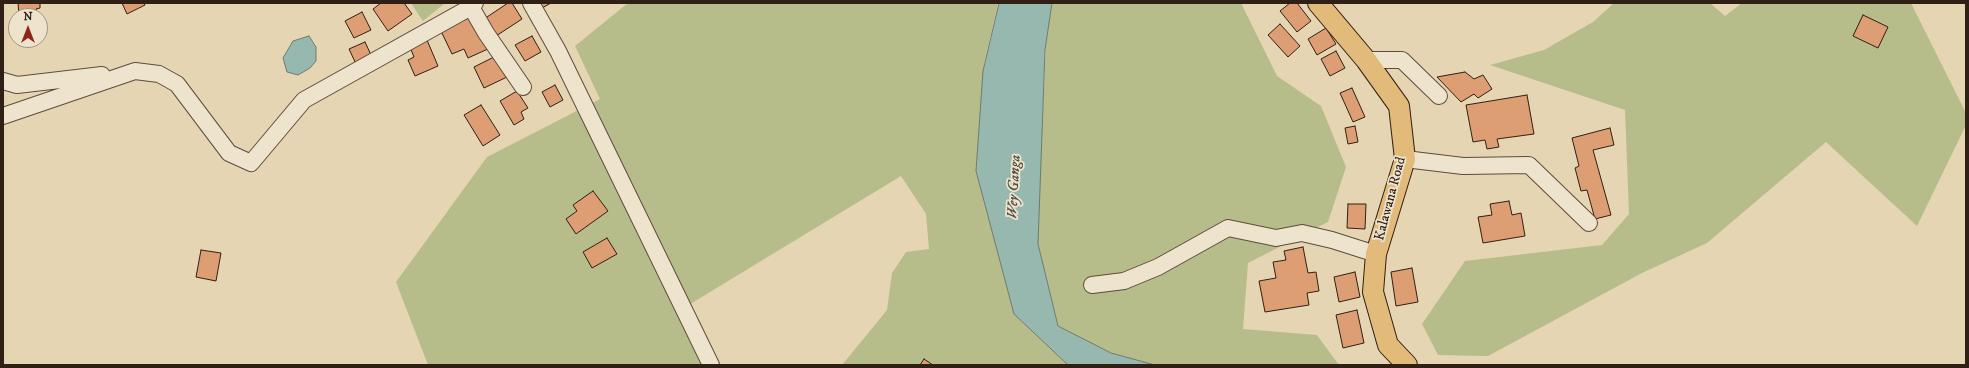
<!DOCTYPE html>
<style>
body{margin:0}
#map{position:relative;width:1969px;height:368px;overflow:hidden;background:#e5d5b3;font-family:"IM FELL DW Pica",serif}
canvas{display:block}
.frame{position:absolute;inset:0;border:4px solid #301f14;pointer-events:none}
.north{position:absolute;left:8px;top:8px;width:40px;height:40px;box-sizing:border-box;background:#eee4ce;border:1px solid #a29584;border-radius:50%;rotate:0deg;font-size:11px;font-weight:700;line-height:16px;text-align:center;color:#301f14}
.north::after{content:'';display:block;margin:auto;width:14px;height:18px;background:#8f2418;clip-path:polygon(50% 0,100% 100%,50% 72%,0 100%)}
</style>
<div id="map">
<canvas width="1969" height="368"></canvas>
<div class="frame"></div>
<div class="north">N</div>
</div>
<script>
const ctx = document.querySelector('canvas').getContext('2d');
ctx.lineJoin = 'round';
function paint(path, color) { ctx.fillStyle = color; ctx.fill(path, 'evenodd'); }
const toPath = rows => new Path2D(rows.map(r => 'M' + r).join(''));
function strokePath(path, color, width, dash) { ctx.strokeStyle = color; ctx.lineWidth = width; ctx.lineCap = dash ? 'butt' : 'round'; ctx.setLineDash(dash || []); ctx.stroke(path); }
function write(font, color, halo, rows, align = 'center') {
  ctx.font = font + ' "IM FELL DW Pica",serif'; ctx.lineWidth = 3.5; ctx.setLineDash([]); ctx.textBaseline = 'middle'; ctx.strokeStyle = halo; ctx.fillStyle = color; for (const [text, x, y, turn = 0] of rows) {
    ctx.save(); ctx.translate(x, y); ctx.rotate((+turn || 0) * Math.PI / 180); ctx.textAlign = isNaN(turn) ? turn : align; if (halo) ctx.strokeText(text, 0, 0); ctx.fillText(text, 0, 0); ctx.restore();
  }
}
paint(toPath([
 [411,3,445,3,423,21],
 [628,3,998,3,984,64,976,171,1014,314,1068,365,842,365,887,310,892,273,906,252,929,249,926,214,901,176,687,306,712,365,428,365,396,282,487,157,600,99,575,46],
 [1052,3,1241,3,1277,76,1321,106,1346,167,1328,222,1248,263,1243,329,1317,335,1339,365,1155,365,1111,353,1058,326,1037,240,1046,44],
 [1614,3,1710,3,1725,16,1742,3,1911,3,1966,113,1966,125,1917,226,1826,142,1707,243,1642,273,1488,356,1438,355,1422,324,1465,261,1602,245,1629,214,1625,110,1490,65,1544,50,1593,22]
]), '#b6bd8b');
const water = toPath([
 [999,3,1052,3,1045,50,1038,244,1058,326,1111,353,1155,365,1068,365,1014,314,976,171,983,71,999,3],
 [309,36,316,47,316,61,310,68,298,75,287,72,283,58,293,41,309,36]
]);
paint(water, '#96b8ae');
strokePath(water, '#6d7b70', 1);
const building = toPath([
 [18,3,40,3,40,8,36,9,36,16,19,16,18,3],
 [122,3,144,3,145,5,127,14,122,3],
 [381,3,404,3,412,14,388,31,373,9,381,3],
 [508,3,512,3,522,19,496,36,484,19,508,3],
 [539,3,551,3,542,8,539,3],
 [1290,3,1297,3,1311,21,1297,32,1280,11,1290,3],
 [362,12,371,30,354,38,345,21,362,12],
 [475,15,490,48,468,58,464,49,452,54,441,31,475,15],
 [1863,15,1888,27,1878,48,1853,36,1863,15],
 [1280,24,1300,46,1288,57,1268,35,1280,24],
 [1326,28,1336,44,1317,55,1308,39,1326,28],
 [532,36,541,52,525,61,515,45,532,36],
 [427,40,438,66,415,76,408,60,414,57,410,47,427,40],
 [365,42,372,57,356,64,349,49,365,42],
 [1336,51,1345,68,1330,76,1321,59,1336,51],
 [496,56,507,77,484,88,474,67,496,56],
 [1465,72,1474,79,1483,75,1492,89,1478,98,1474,94,1461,102,1437,77,1465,72],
 [555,85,563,100,550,107,542,92,555,85],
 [1352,88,1365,117,1353,122,1340,93,1352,88],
 [517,91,528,108,521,112,524,119,514,125,500,101,517,91],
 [1527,95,1534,134,1497,139,1499,147,1487,149,1485,140,1473,142,1466,105,1527,95],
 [481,105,500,135,483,146,464,115,481,105],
 [1355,126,1358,142,1348,144,1345,128,1355,126],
 [1610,128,1614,145,1593,150,1611,215,1595,219,1587,190,1581,191,1575,168,1579,166,1572,138,1610,128],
 [593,191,608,211,576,234,566,219,577,211,573,205,593,191],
 [1509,201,1512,215,1521,213,1525,236,1483,243,1478,217,1492,215,1490,204,1509,201],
 [1348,204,1366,204,1365,229,1347,228,1348,204],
 [607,238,617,254,592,268,583,252,607,238],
 [1303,247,1308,273,1316,272,1319,291,1307,293,1309,305,1265,312,1259,281,1276,278,1273,262,1286,260,1284,251,1303,247],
 [201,250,221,253,216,281,196,277,201,250],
 [1412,268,1418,302,1396,306,1391,272,1412,268],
 [1355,272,1360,297,1339,302,1334,277,1355,272],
 [1357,310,1364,343,1343,348,1336,315,1357,310],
 [924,359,933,365,920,365,924,359]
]);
paint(building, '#dd9e73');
strokePath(building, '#301f14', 1);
const minor = toPath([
 [531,3,558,51,711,365],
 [471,7,486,33,523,87],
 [1366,60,1402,60,1439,96],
 [3,81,17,85,102,75],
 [3,116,135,71,159,74,177,84,229,153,251,163,304,100,471,7,475,3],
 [1405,159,1463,166,1529,165,1589,223],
 [1092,285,1124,281,1158,267,1228,228,1276,238,1302,233,1332,240,1376,254]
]);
const major = toPath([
 [1318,3,1366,60,1399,106,1405,159,1376,254,1373,292,1388,345,1407,365]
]);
strokePath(minor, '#5d4c3c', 18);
strokePath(major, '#301f14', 22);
strokePath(minor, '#eee4ce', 16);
strokePath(major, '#e2ba7a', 20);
write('14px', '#301f14', '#eee4ce', [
 ["Kalawana Road",1391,199,-75]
]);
write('italic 15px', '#4f4d42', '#eee4ce', [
 ["Wey Ganga",1015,187,-87]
]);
</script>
